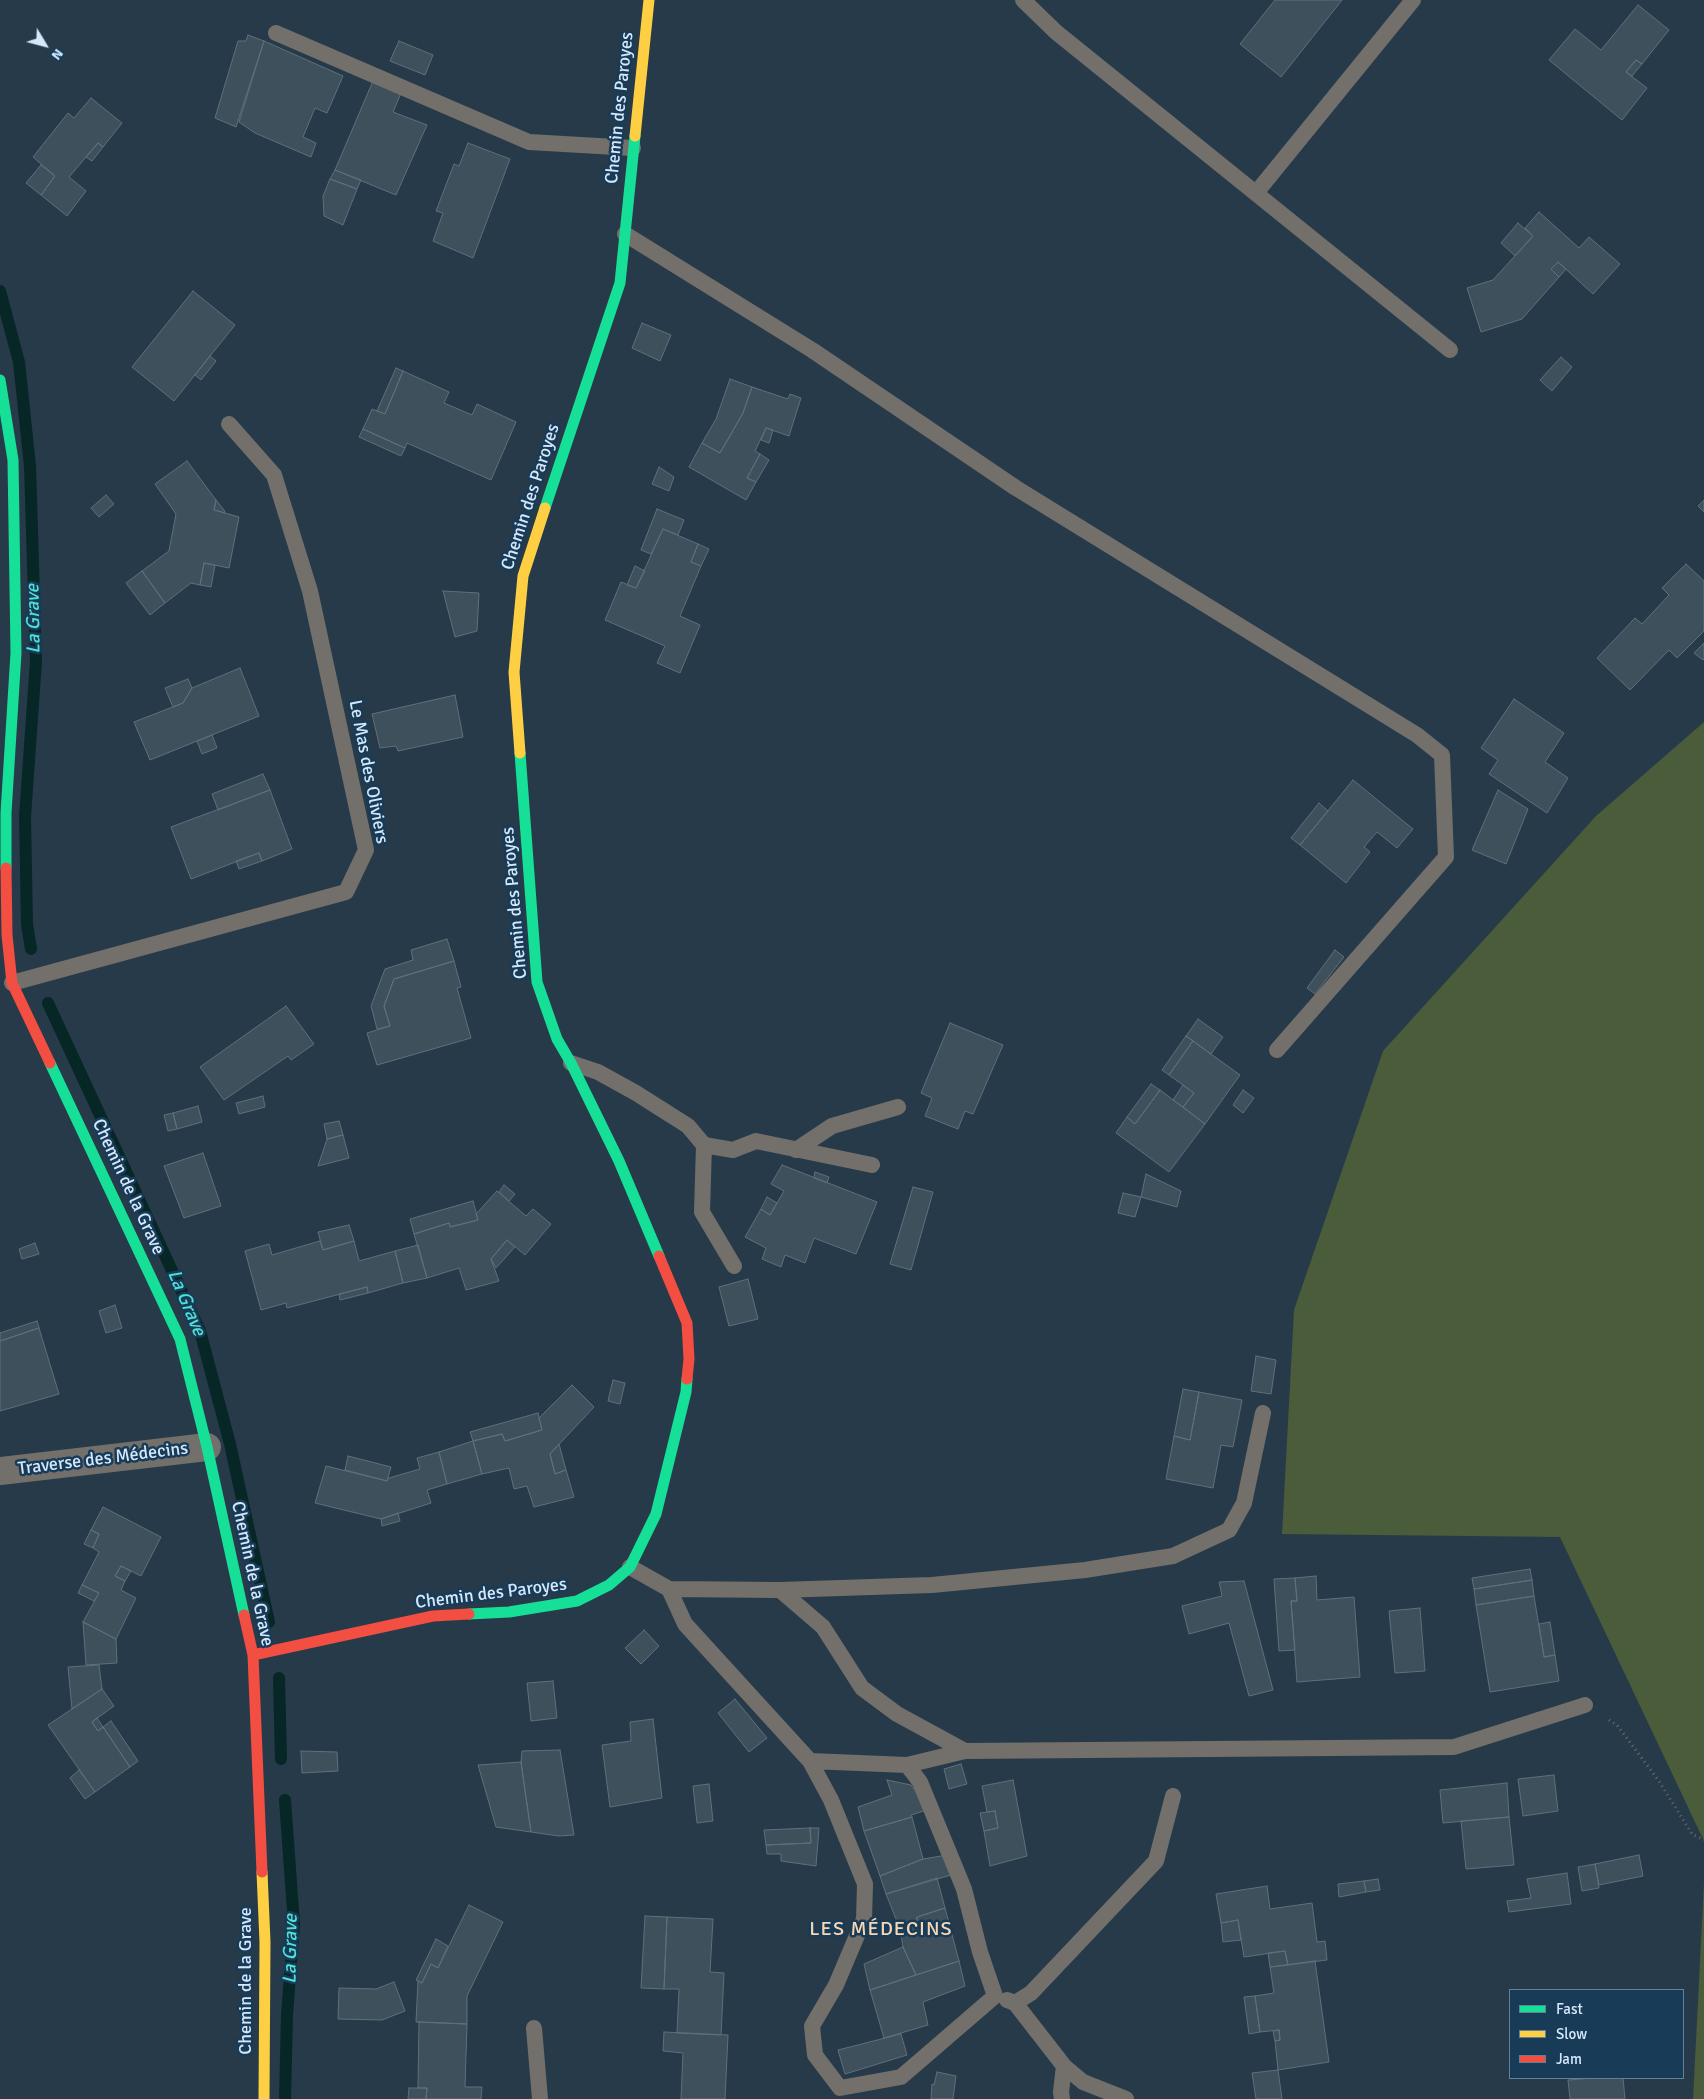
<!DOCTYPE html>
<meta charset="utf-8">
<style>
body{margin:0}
#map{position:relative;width:1704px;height:2099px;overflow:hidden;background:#273a49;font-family:Signika,sans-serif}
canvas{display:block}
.legend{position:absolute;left:1509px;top:1989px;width:175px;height:90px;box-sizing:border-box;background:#183b58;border:1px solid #648099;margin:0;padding:6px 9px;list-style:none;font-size:15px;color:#d5e8fb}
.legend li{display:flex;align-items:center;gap:10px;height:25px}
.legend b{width:25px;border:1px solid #648099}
.north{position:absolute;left:20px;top:20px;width:50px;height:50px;-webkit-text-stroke:4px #183b58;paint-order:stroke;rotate:127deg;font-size:14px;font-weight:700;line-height:20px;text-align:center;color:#d5e8fb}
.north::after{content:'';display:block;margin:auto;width:18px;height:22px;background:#d5e8fb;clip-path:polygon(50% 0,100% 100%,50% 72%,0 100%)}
</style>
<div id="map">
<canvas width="1704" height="2099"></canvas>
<ul class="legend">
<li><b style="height:6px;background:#16e098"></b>Fast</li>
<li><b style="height:6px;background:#ffcf43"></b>Slow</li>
<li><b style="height:6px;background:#f24e42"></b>Jam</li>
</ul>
<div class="north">N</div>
</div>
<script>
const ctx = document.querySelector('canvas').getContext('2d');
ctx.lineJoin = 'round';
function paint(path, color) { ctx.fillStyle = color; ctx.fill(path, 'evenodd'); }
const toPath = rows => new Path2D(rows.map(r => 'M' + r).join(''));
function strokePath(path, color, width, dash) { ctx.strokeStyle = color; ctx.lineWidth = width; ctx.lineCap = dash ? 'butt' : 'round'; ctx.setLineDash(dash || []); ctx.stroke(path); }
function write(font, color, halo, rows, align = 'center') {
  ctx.font = font + ' Signika,sans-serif'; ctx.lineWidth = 5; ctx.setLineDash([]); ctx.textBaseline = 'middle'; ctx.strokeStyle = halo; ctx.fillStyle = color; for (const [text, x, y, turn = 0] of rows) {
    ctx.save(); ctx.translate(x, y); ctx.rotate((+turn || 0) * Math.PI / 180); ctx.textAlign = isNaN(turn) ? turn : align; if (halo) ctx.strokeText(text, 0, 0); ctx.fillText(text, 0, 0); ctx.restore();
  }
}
paint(toPath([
 [1704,722,1704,1841,1560,1537,1282,1534,1294,1310,1383,1051,1596,816],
 [1704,1882,1704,2099,1693,2099]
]), '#4a5c3a');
strokePath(toPath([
 [0,291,19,362,30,466,36,661,25,817,27,924,31,949],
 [48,1003,200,1331,230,1444,269,1622],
 [279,1678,281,1759],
 [285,1800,294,1924,287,2015,285,2099]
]), '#072726', 12);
const building = toPath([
 [1275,0,1342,0,1281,77,1240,44,1275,0],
 [1638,5,1669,30,1642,64,1636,60,1626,72,1647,88,1622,120,1549,60,1575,29,1601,50,1638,5],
 [248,35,264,41,236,127,215,118,238,41,246,41,248,35],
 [264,41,343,76,327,113,315,108,303,137,316,143,311,157,255,133,239,122,264,41],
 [399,41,433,55,425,75,390,61,399,41],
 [1636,60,1642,64,1632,76,1626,72,1636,60],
 [373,81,401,93,393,112,427,125,396,195,335,170,373,81],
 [91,98,122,123,103,147,98,143,69,177,86,191,67,216,41,195,55,176,33,157,68,113,74,118,91,98],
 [98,143,103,147,92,161,86,157,98,143],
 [468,143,510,159,473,258,433,241,443,213,436,211,454,164,459,166,468,143],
 [41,165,55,176,41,195,26,183,41,165],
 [335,170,361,180,357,189,330,179,335,170],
 [330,179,357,189,343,225,324,216,323,196,330,179],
 [1539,212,1579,248,1589,237,1620,264,1593,294,1558,262,1551,269,1559,277,1522,319,1481,332,1467,288,1493,280,1533,236,1525,228,1539,212],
 [1518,223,1533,236,1515,256,1501,243,1518,223],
 [1558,262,1566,269,1559,277,1551,269,1558,262],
 [193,291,235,325,174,401,132,367,193,291],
 [642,323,671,335,660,361,632,348,642,323],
 [210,356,216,361,201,380,195,375,210,356],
 [1561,357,1572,367,1552,391,1540,380,1561,357],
 [396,368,403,371,385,414,377,411,396,368],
 [403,371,449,392,444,403,472,415,477,404,516,422,491,480,407,443,405,448,363,429,372,409,385,414,403,371],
 [730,379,752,387,743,413,720,453,702,443,716,419,730,379],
 [752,387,788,399,790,394,801,398,789,436,766,428,755,451,760,454,747,478,756,482,746,500,689,467,702,443,720,453,743,413,752,387],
 [766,428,773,430,769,443,761,440,766,428],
 [363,429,405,448,401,456,359,437,363,429],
 [760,454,769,460,756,482,747,478,760,454],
 [187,461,216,500,214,510,239,517,229,568,204,563,200,585,191,583,165,603,142,571,169,551,176,514,155,484,187,461],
 [659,467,674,477,669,491,652,484,659,467],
 [106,495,114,504,99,517,91,508,106,495],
 [216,500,224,510,225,513,214,510,216,500],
 [1704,500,1704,512,1698,506,1704,500],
 [657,509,684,520,678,535,663,529,651,554,641,550,657,509],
 [663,529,698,544,691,562,701,566,680,616,700,625,680,673,657,663,665,646,605,620,621,582,636,588,663,529],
 [698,544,709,549,701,566,691,562,698,544],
 [204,563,215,565,211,587,200,585,204,563],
 [1686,564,1704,581,1704,631,1677,658,1669,650,1630,690,1597,658,1635,618,1642,624,1669,595,1662,588,1686,564],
 [635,566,645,571,636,588,627,585,635,566],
 [142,571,165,603,150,615,126,583,142,571],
 [443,591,479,593,477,631,455,637,443,591],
 [1704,643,1704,659,1703,660,1694,653,1704,643],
 [240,668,259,716,150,760,134,722,183,703,192,688,240,668],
 [188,679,192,688,183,703,173,707,165,688,188,679],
 [455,695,463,737,398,751,396,746,380,748,372,714,455,695],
 [1514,699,1564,733,1545,762,1568,778,1547,813,1489,774,1498,760,1481,748,1514,699],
 [212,735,217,748,202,754,197,741,212,735],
 [263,774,270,790,218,810,212,794,263,774],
 [1353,780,1413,829,1397,848,1377,832,1364,847,1370,852,1346,883,1300,845,1353,780],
 [270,790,292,849,262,861,259,853,191,879,171,827,270,790],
 [1498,790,1528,809,1506,864,1472,850,1498,790],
 [1319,803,1328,811,1300,845,1291,838,1319,803],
 [259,853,262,861,239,869,236,861,259,853],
 [447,939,454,961,394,979,384,1006,390,1026,377,1029,371,1006,385,969,413,960,411,950,447,939],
 [1335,950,1344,957,1315,994,1307,988,1335,950],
 [454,961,461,987,457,988,471,1038,377,1065,367,1033,390,1026,384,1006,394,979,454,961],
 [286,1006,314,1044,291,1060,288,1056,224,1100,200,1067,286,1006],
 [1198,1019,1223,1037,1211,1054,1186,1036,1198,1019],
 [950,1023,1003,1045,973,1114,965,1111,958,1129,925,1116,932,1098,921,1093,950,1023],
 [1186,1036,1193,1041,1169,1075,1162,1070,1186,1036],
 [1193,1041,1240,1075,1205,1124,1183,1107,1194,1093,1169,1075,1193,1041],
 [1151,1084,1160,1090,1135,1124,1127,1117,1151,1084],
 [1183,1085,1194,1093,1183,1107,1173,1100,1183,1085],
 [1160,1090,1205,1124,1169,1172,1116,1133,1127,1117,1135,1124,1160,1090],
 [1243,1090,1254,1098,1243,1113,1233,1105,1243,1090],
 [263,1096,265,1107,239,1114,236,1103,263,1096],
 [198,1106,202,1122,177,1129,173,1113,198,1106],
 [173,1113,177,1129,168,1131,164,1115,173,1113],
 [339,1121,343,1135,327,1139,324,1124,339,1121],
 [343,1135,349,1158,318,1166,327,1139,343,1135],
 [203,1153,221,1206,184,1218,164,1166,203,1153],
 [782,1165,877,1202,856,1254,814,1238,805,1263,785,1255,781,1267,762,1259,766,1248,745,1237,761,1209,770,1215,784,1191,771,1184,782,1165],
 [815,1172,829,1177,827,1183,814,1178,815,1172],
 [1146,1174,1181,1191,1177,1207,1141,1197,1146,1174],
 [504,1185,515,1194,509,1201,499,1192,504,1185],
 [913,1187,933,1192,911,1270,890,1264,913,1187],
 [497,1191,526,1216,533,1209,551,1224,525,1255,507,1240,491,1259,499,1281,466,1290,459,1268,427,1278,414,1234,449,1223,450,1227,478,1220,476,1214,497,1191],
 [1123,1193,1141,1197,1135,1217,1118,1213,1123,1193],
 [767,1197,777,1203,770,1215,761,1209,767,1197],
 [473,1201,478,1220,450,1227,449,1223,414,1234,410,1219,473,1201],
 [349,1225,354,1241,323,1250,318,1232,349,1225],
 [507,1240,515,1247,496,1268,491,1259,507,1240],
 [320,1241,323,1250,354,1241,359,1261,395,1251,403,1283,368,1293,367,1287,287,1308,286,1303,261,1310,245,1251,269,1244,272,1255,320,1241],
 [35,1243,39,1254,22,1259,19,1249,35,1243],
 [418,1245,427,1278,403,1283,395,1251,418,1245],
 [748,1279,758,1319,729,1326,719,1287,748,1279],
 [367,1287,368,1293,340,1300,339,1294,367,1287],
 [115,1305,122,1328,106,1333,99,1311,115,1305],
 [37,1321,39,1328,0,1341,0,1333,37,1321],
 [39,1328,59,1394,0,1411,0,1341,39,1328],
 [1256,1356,1276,1360,1271,1394,1251,1391,1256,1356],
 [613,1380,625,1383,620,1404,608,1401,613,1380],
 [572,1385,594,1407,550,1454,555,1474,566,1470,574,1497,534,1507,527,1486,514,1489,509,1468,482,1474,473,1441,502,1434,505,1441,542,1430,539,1418,572,1385],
 [1183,1389,1199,1392,1190,1440,1174,1436,1183,1389],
 [1199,1392,1242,1400,1233,1447,1221,1445,1213,1488,1166,1479,1174,1436,1190,1440,1199,1392],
 [538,1413,542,1430,505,1441,502,1434,473,1441,470,1432,538,1413],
 [473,1441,482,1474,447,1484,439,1452,473,1441],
 [559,1444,566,1470,555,1474,550,1454,559,1444],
 [439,1452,447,1484,427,1490,431,1503,381,1519,315,1503,326,1466,387,1481,389,1478,420,1469,417,1458,439,1452],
 [348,1456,391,1467,387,1481,345,1470,348,1456],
 [103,1507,161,1537,141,1576,121,1566,115,1576,125,1581,121,1590,136,1598,116,1639,83,1622,99,1593,82,1585,99,1552,93,1548,99,1534,91,1530,103,1507],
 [398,1513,400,1521,382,1526,381,1519,398,1513],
 [91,1530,99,1534,93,1548,84,1544,91,1530],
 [121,1566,131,1571,125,1581,115,1576,121,1566],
 [1530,1569,1532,1580,1474,1589,1472,1578,1530,1569],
 [1316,1576,1317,1600,1354,1597,1360,1677,1297,1682,1291,1601,1297,1601,1295,1578,1316,1576],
 [1295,1578,1297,1601,1291,1601,1295,1650,1279,1651,1274,1579,1295,1578],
 [1532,1580,1534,1596,1476,1605,1474,1589,1532,1580],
 [1244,1581,1273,1690,1249,1696,1229,1623,1189,1634,1182,1606,1222,1596,1219,1582,1244,1581],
 [82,1585,99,1593,94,1601,78,1593,82,1585],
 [1534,1596,1544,1657,1555,1655,1559,1681,1490,1692,1476,1605,1534,1596],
 [1420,1608,1425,1671,1395,1673,1389,1611,1420,1608],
 [83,1622,116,1639,117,1663,86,1665,83,1622],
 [1550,1622,1555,1655,1544,1657,1539,1624,1550,1622],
 [644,1630,659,1646,641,1664,625,1648,644,1630],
 [99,1665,102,1689,72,1709,68,1667,99,1665],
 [553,1681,557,1718,531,1721,527,1683,553,1681],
 [102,1689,114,1706,92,1722,98,1731,103,1727,130,1767,95,1792,48,1725,102,1689],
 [735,1699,767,1738,749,1752,718,1713,735,1699],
 [97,1718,103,1727,98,1731,92,1722,97,1718],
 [653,1719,662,1798,610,1807,602,1745,631,1741,630,1722,653,1719],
 [111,1721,138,1761,130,1767,103,1727,111,1721],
 [560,1750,574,1835,559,1836,531,1832,521,1762,522,1751,560,1750],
 [301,1751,337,1752,338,1771,302,1773,301,1751],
 [521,1762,526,1798,531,1832,496,1827,478,1765,521,1762],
 [961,1764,967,1784,949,1789,944,1769,961,1764],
 [79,1770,95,1792,85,1799,70,1778,79,1770],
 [1554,1775,1558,1811,1523,1816,1518,1779,1554,1775],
 [887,1780,911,1785,921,1798,924,1811,911,1815,912,1817,864,1831,858,1807,892,1795,887,1780],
 [1013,1780,1027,1856,990,1866,984,1831,998,1828,995,1811,987,1812,982,1786,1013,1780],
 [1507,1783,1509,1817,1443,1823,1440,1790,1507,1783],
 [709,1784,713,1821,697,1823,693,1786,709,1784],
 [995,1811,998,1828,984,1831,980,1813,995,1811],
 [912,1817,923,1859,880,1876,864,1831,912,1817],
 [1509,1817,1514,1865,1466,1869,1461,1821,1509,1817],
 [810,1828,811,1843,766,1845,764,1830,810,1828],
 [810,1828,819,1828,816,1866,781,1861,781,1854,767,1854,766,1845,811,1843,810,1828],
 [947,1855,951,1875,886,1894,880,1876,923,1859,947,1855],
 [1639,1855,1643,1876,1599,1885,1595,1864,1639,1855],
 [1595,1864,1599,1888,1582,1891,1578,1867,1595,1864],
 [1567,1873,1571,1904,1509,1912,1507,1901,1531,1898,1527,1879,1567,1873],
 [937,1878,945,1908,917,1917,917,1923,900,1929,886,1894,937,1878],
 [1378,1879,1380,1890,1366,1892,1364,1881,1378,1879],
 [1364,1881,1366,1892,1339,1897,1338,1884,1364,1881],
 [1267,1886,1270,1909,1312,1903,1317,1942,1325,1941,1327,1960,1288,1965,1285,1951,1244,1957,1238,1920,1221,1923,1216,1894,1267,1886],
 [469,1905,503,1922,467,1996,467,2024,416,2022,418,1981,422,1983,431,1964,438,1968,469,1905],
 [945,1908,959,1961,916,1975,903,1947,900,1929,917,1923,917,1917,945,1908],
 [645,1916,667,1917,664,1989,641,1988,645,1916],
 [667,1917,713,1919,710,1972,724,1973,721,2035,677,2033,679,1989,664,1989,667,1917],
 [1238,1920,1241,1940,1223,1942,1221,1923,1238,1920],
 [436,1939,448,1946,438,1968,431,1964,422,1983,416,1980,436,1939],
 [903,1947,916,1975,870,1990,864,1964,903,1947],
 [1285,1951,1288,1965,1270,1967,1268,1953,1285,1951],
 [959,1961,965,1986,923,2002,928,2025,884,2038,870,1990,959,1961],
 [1315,1961,1329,2062,1278,2070,1275,2041,1280,2040,1279,2030,1260,2032,1255,1996,1274,1993,1270,1967,1315,1961],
 [394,1982,405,2011,382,2020,338,2019,339,1988,376,1989,394,1982],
 [1255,1996,1260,2032,1249,2034,1244,1997,1255,1996],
 [419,2022,467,2024,465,2087,482,2087,481,2099,426,2099,427,2088,418,2088,419,2022],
 [1279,2030,1280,2040,1275,2041,1273,2031,1279,2030],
 [664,2032,728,2035,725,2099,681,2099,683,2053,663,2051,664,2032],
 [901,2034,907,2055,845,2074,838,2050,901,2034],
 [1278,2070,1282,2099,1256,2099,1252,2073,1278,2070],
 [937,2072,956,2076,953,2099,931,2099,932,2084,934,2085,937,2072],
 [1593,2078,1623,2078,1625,2099,1570,2099,1568,2080,1593,2078],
 [409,2088,427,2088,426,2099,408,2099,409,2088]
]);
paint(building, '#3e505b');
strokePath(building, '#5e707c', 1);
strokePath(toPath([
 [1609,1720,1617,1725,1659,1781,1692,1834,1704,1840]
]), '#696c6e', 3, [1, 4]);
strokePath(toPath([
 [1023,0,1056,32,1450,350],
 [276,33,529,142,633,148],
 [1256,193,1413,0],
 [625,234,812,350,1016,488,1417,735,1442,755,1446,857,1277,1050],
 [12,983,346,892,366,850,310,591,274,475,229,424],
 [571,1063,598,1072,636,1093,688,1126,704,1145,733,1150,756,1141,872,1165],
 [704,1145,702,1212,734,1266],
 [796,1150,832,1126,898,1107],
 [630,1567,669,1589,780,1590,823,1627,862,1688,897,1714,965,1751,1454,1747,1585,1705],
 [669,1589,685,1624,810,1761,831,1800,865,1884,864,1919,836,1985,812,2026,815,2055,840,2088,901,2077,995,1996],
 [780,1590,932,1585,1085,1570,1173,1556,1229,1530,1244,1503,1263,1413],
 [810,1761,907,1765,965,1751],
 [907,1765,920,1782,964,1889,980,1952,995,1996],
 [1007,2000,1015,2003,1064,2066,1061,2092,1062,2099],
 [1015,2003,1031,1993,1156,1861,1173,1796],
 [534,2028,540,2099],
 [1064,2066,1083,2082,1126,2099]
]), '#73706b', 16);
strokePath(toPath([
 [0,1471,207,1447]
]), '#73706b', 28);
strokePath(toPath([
 [0,380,13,460,16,653,6,813,6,868],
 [545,508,620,283,635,136],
 [520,753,537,982,557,1039,571,1063,619,1161,659,1256],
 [50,1063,180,1339,207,1447,244,1615],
 [469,1614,509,1612,577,1601,609,1585,630,1567,656,1514,686,1392,687,1379]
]), '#16e098', 11);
strokePath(toPath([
 [635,136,649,0],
 [520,753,514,672,523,576,545,508],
 [262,1872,265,1942,264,2099]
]), '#ffcf43', 11);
strokePath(toPath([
 [6,868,7,935,12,983,50,1063],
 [659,1256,687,1323,689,1359,687,1379],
 [244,1615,253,1655,262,1872],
 [253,1655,433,1616,469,1614]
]), '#f24e42', 11);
write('18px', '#d5e8fb', '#183b58', [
 ["Chemin des Paroyes",620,108,-84],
 ["Chemin des Paroyes",531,497,-72],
 ["Le Mas des Oliviers",368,772,79],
 ["Chemin des Paroyes",515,903,-95],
 ["Chemin de la Grave",128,1187,65],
 ["Traverse des Médecins",103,1459,-7],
 ["Chemin de la Grave",252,1574,78],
 ["Chemin des Paroyes",491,1594,-7],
 ["Chemin de la Grave",246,1981,-90]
]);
write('italic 19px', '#4ee1d4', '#183b58', [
 ["La Grave",34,619,-91],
 ["La Grave",186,1303,67],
 ["La Grave",291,1949,-89]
]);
ctx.letterSpacing = '1px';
write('20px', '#f9d6b3', '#183b58', [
 ["LES MÉDECINS",881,1930]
]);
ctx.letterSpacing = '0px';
</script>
